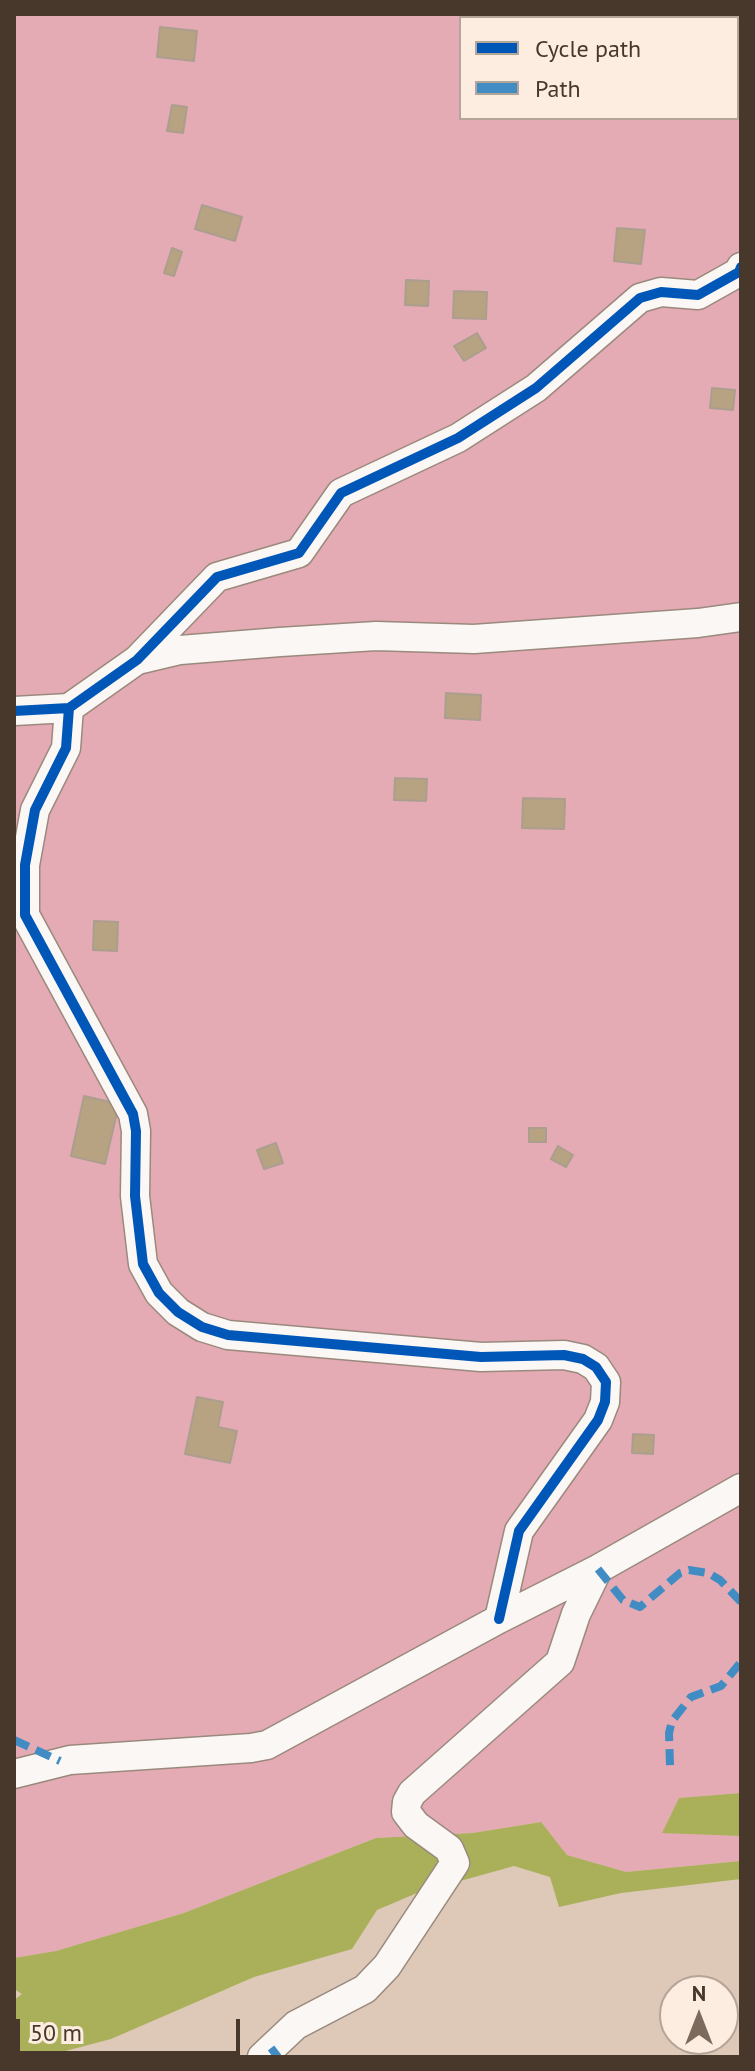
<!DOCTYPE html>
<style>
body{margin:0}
#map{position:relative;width:755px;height:2071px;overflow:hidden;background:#dec8b8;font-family:"PT Sans",sans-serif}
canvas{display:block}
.frame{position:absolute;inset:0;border:16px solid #48382c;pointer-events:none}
.legend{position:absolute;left:459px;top:16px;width:280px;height:104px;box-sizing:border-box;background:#fdece0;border:2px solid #b5a498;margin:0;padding:10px 14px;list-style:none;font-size:24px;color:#48382c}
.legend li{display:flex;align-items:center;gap:16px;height:40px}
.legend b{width:40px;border:2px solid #b5a498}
.north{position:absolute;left:659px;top:1975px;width:80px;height:80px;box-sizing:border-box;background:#fdece0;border:2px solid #b5a498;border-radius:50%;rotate:0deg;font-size:22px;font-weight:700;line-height:32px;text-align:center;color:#48382c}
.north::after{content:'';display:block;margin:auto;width:28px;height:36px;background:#7c6a5d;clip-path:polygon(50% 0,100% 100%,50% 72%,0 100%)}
.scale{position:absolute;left:16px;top:2019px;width:224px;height:36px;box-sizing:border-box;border:4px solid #48382c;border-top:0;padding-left:10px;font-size:24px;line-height:28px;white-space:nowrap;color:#48382c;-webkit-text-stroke:6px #fdece0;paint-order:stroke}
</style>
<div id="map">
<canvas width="755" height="2071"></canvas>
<div class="frame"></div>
<ul class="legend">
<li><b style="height:10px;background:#0057b8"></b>Cycle path</li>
<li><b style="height:10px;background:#418dc3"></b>Path</li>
</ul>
<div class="north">N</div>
<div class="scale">50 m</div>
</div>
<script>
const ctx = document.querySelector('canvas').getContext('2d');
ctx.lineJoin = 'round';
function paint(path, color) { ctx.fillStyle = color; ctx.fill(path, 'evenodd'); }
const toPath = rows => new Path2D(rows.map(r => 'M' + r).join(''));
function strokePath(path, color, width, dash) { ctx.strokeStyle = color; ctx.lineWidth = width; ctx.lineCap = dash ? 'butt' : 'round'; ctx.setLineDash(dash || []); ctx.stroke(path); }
paint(toPath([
 [14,14,741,14,741,1793,679,1798,663,1832,741,1836,741,1861,626,1872,567,1855,540,1822,473,1833,376,1838,184,1913,56,1951,14,1958],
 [461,18,737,18,737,118,461,118]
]), '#e5abb4');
paint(toPath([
 [741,1793,741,1836,662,1833,679,1798],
 [541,1822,567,1855,626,1872,741,1861,741,1879,621,1893,559,1907,550,1877,514,1866,417,1893,377,1910,352,1949,254,1977,111,2039,50,2055,14,2057,14,2000,22,1994,14,1989,14,1958,56,1951,184,1913,376,1838,473,1833]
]), '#a9b059');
const building = toPath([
 [160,27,197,31,194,61,157,57,160,27],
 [172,105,187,107,183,133,167,131,172,105],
 [202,205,242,217,235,241,195,229,202,205],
 [617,228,645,230,641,264,614,261,617,228],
 [172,248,182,252,174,276,164,273,172,248],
 [406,280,429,281,428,306,405,305,406,280],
 [454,291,487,292,486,319,453,318,454,291],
 [477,333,486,348,464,361,454,346,477,333],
 [712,388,735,390,733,410,710,408,712,388],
 [446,693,481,695,480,720,445,718,446,693],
 [395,778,427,779,426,801,394,800,395,778],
 [523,798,565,799,564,829,522,828,523,798],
 [94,921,118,922,117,951,93,950,94,921],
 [84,1096,119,1104,105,1164,71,1156,84,1096],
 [529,1128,546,1128,546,1142,529,1142,529,1128],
 [276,1143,283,1163,264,1169,257,1150,276,1143],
 [558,1146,573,1155,566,1167,551,1159,558,1146],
 [197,1397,223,1402,218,1427,237,1431,230,1463,185,1454,197,1397],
 [633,1434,654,1435,653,1454,632,1453,633,1434]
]);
paint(building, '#b7a282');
strokePath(building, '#ac9e8f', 2);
const street = toPath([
 [138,660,180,650,280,642,376,636,474,639,698,623,741,617],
 [69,708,66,748,35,810,25,865,25,915,133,1114,136,1131,135,1196,143,1264,159,1293,178,1312,202,1327,228,1335,481,1357,564,1355,583,1359,596,1367,606,1382,605,1402,598,1420,519,1531,499,1619],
 [14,711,69,708,137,660,217,577,299,553,341,493,458,438,536,388,640,298,661,292,698,295,739,272,741,267],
 [14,1774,70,1760,251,1748,267,1745,499,1619,598,1569,741,1488],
 [262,2057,296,2025,365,1989,387,1966,455,1863,449,1849,416,1825,406,1812,407,1802,412,1793,560,1662,576,1614,598,1569]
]);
strokePath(street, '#9a897d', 31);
strokePath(street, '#faf7f4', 28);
strokePath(toPath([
 [598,1569,623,1600,640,1607,680,1573,689,1570,708,1573,720,1580,741,1602],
 [14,1740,60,1761],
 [670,1765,669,1733,672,1721,691,1697,721,1686,741,1662],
 [271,2048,278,2057]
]), '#418dc3', 8, [16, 8]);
strokePath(toPath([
 [69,708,66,748,35,810,25,865,25,915,133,1114,136,1131,135,1196,143,1264,159,1293,178,1312,202,1327,228,1335,481,1357,564,1355,583,1359,596,1367,606,1382,605,1402,598,1420,519,1531,499,1619],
 [14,711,69,708,137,660,217,577,299,553,341,493,458,438,536,388,640,298,661,292,698,295,739,272,741,267]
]), '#0057b8', 10);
</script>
